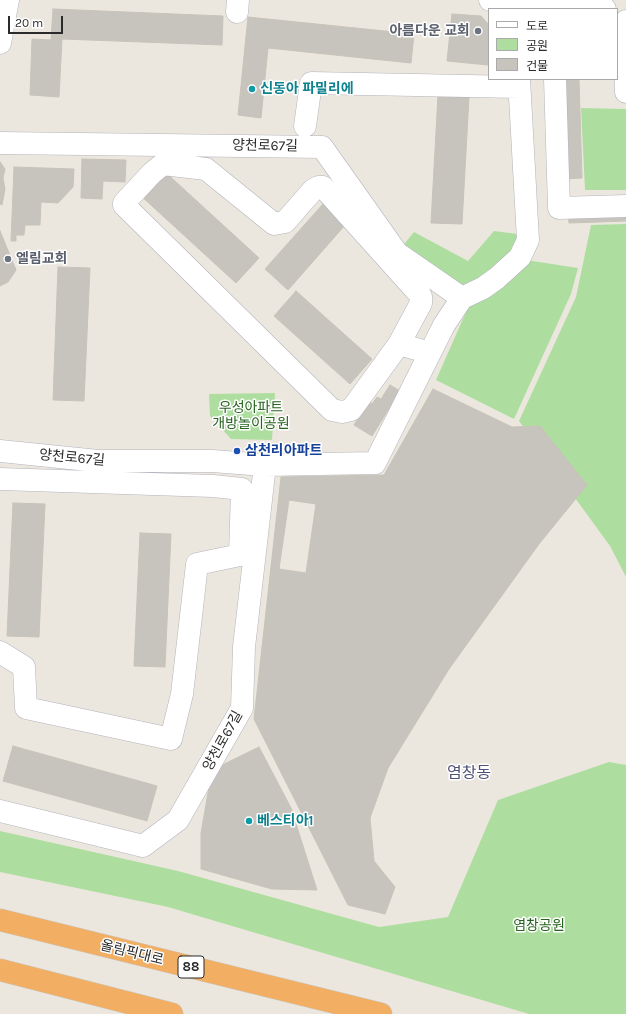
<!DOCTYPE html>
<meta charset="utf-8">
<style>
body{margin:0}
#map{position:relative;width:626px;height:1014px;overflow:hidden;background:#ece7de;font-family:Karla,"Noto Sans KR",sans-serif}
canvas{display:block}
.legend{position:absolute;left:488px;top:8px;width:130px;height:72px;box-sizing:border-box;background:#fff;border:1px solid #aaa;margin:0;padding:5px 7px;list-style:none;font-size:12px;color:#2b2b2b}
.legend li{display:flex;align-items:center;gap:8px;height:20px}
.legend b{width:20px;border:1px solid #aaa}
.scale{position:absolute;left:8px;top:16px;width:55px;height:18px;box-sizing:border-box;border:2px solid #2b2b2b;border-top:0;padding-left:5px;font-size:12px;line-height:14px;white-space:nowrap;color:#2b2b2b;-webkit-text-stroke:3px #fff;paint-order:stroke}
</style>
<div id="map">
<canvas width="626" height="1014"></canvas>
<ul class="legend">
<li><b style="height:5px;background:#fff"></b>도로</li>
<li><b style="height:11px;background:#aede9f"></b>공원</li>
<li><b style="height:11px;background:#c7c4be"></b>건물</li>
</ul>
<div class="scale">20 m</div>
</div>
<script>
const ctx = document.querySelector('canvas').getContext('2d');
ctx.lineJoin = 'round';
function paint(path, color) { ctx.fillStyle = color; ctx.fill(path, 'evenodd'); }
const toPath = rows => new Path2D(rows.map(r => 'M' + r).join(''));
function strokePath(path, color, width, dash) { ctx.strokeStyle = color; ctx.lineWidth = width; ctx.lineCap = dash ? 'butt' : 'round'; ctx.setLineDash(dash || []); ctx.stroke(path); }
function write(font, color, halo, rows, align = 'center') {
  ctx.font = font + ' Karla,"Noto Sans KR",sans-serif'; ctx.lineWidth = 3; ctx.setLineDash([]); ctx.textBaseline = 'middle'; ctx.strokeStyle = halo; ctx.fillStyle = color; for (const [text, x, y, turn = 0] of rows) {
    ctx.save(); ctx.translate(x, y); ctx.rotate((+turn || 0) * Math.PI / 180); ctx.textAlign = isNaN(turn) ? turn : align; if (halo) ctx.strokeText(text, 0, 0); ctx.fillText(text, 0, 0); ctx.restore();
  }
}
paint(toPath([
 [581,108,626,109,626,190,585,190],
 [626,224,626,577,610,546,519,421,576,297,591,225],
 [494,231,525,235,494,275,463,287,397,253,414,232,468,261],
 [526,260,578,268,571,294,514,419,436,380,470,303],
 [275,393,272,440,231,439,210,416,209,394],
 [609,762,626,765,626,1014,529,1014,168,907,0,872,0,831,178,871,379,927,448,917,498,800]
]), '#aede9f');
const building = toPath([
 [53,9,223,16,222,45,62,39,59,97,30,95,32,39,51,40,53,9],
 [452,14,481,16,489,25,488,65,447,61,452,14],
 [248,17,414,34,411,63,268,48,261,118,238,115,248,17],
 [561,79,579,79,582,178,564,179,561,79],
 [438,95,469,97,462,224,431,223,438,95],
 [82,159,126,160,125,182,103,181,102,199,81,198,82,159],
 [0,162,5,169,3,178,5,189,2,205,0,204,0,162],
 [14,167,74,169,73,187,58,203,41,202,40,225,25,225,24,235,16,235,16,241,11,241,14,167],
 [163,170,259,258,236,283,140,195,163,170],
 [323,204,346,224,288,290,265,269,323,204],
 [626,207,626,221,569,223,568,208,626,207],
 [0,231,16,270,8,282,0,286,0,231],
 [58,267,90,268,84,401,53,400,58,267],
 [296,291,372,359,350,384,274,316,296,291],
 [390,385,400,391,372,436,354,425,369,402,372,404,377,397,381,399,390,385],
 [433,389,512,427,540,426,587,485,539,544,449,669,388,768,370,818,374,861,395,887,385,914,348,905,254,719,281,477,384,475,433,389],
 [289,500,316,504,306,573,279,569,289,500],
 [13,503,45,504,39,637,7,636,13,503],
 [140,533,171,534,165,667,134,666,140,533],
 [13,746,157,786,147,821,3,781,13,746],
 [259,747,291,808,317,890,272,889,201,869,201,833,212,770,259,747]
]);
paint(building, '#c7c4be');
strokePath(building, '#c7c3b8', 1);
const minor = toPath([
 [490,0,513,4,605,9],
 [237,12,238,0],
 [626,21,624,32,626,92],
 [0,43,8,0],
 [555,79,559,208,626,206],
 [305,126,311,83,519,87],
 [0,143,322,147,397,253,462,298],
 [399,344,351,410,342,412,332,410,124,205,124,203,152,173,163,164,206,169,274,224,285,222,313,190,318,187,323,187,421,296,421,303,399,344,430,353],
 [0,451,98,461,212,461,265,465,375,463,444,325,462,298,483,288,497,278,520,257,528,240,519,79],
 [0,479,213,486,242,489,240,555,197,564,182,694,171,739,26,708,24,667,0,652],
 [0,811,143,846,178,820,242,708,244,647,265,465]
]);
const highway = toPath([
 [0,920,381,1014],
 [0,970,172,1014]
]);
strokePath(minor, '#b2b3bd', 23);
strokePath(highway, '#c8c8c8', 23);
strokePath(minor, '#fff', 22);
strokePath(highway, '#f2af63', 22);
for (const [x, y, r, color] of [
 [478,31,4,"#6b7280"],
 [252,89,4,"#0f9aa8"],
 [8,259,4,"#6b7280"],
 [237,451,4,"#1a4fb4"],
 [249,821,4,"#0f9aa8"]
]) { const dot = new Path2D(); dot.arc(x, y, r, 0, 2 * Math.PI); ctx.fillStyle = color; ctx.fill(dot); strokePath(dot, '#fff', 1.5); }
for (const [x, y, w] of [
 [191,967,26]
]) { const box = new Path2D(); box.roundRect(x - w / 2, y - 11, w, 22, 3); ctx.fillStyle = '#fff'; ctx.fill(box); strokePath(box, '#2b2b2b', 1); }
write('bold 13px', '#2b2b2b', null, [
 ["88",191,967]
]);
write('bold 14px', '#5b616d', '#fff', [
 ["아름다운 교회",470,31],
 ["엘림교회",16,259,"left"]
], 'right');
write('bold 14px', '#0d838f', '#fff', [
 ["신동아 파밀리에",260,89],
 ["베스티아1",257,821]
], 'left');
write('14px', '#2b2b2b', '#fff', [
 ["양천로67길",265,146,1],
 ["양천로67길",72,458,5],
 ["양천로67길",223,741,-61],
 ["올림픽대로",132,953,14]
]);
write('14px', '#286320', '#fff', [
 ["우성아파트",251,408],
 ["개방놀이공원",251,424],
 ["염창공원",539,926]
]);
write('bold 14px', '#164399', '#fff', [
 ["삼천리아파트",245,451]
], 'left');
write('16px', '#4f5278', '#fff', [
 ["염창동",469,773]
]);
</script>
